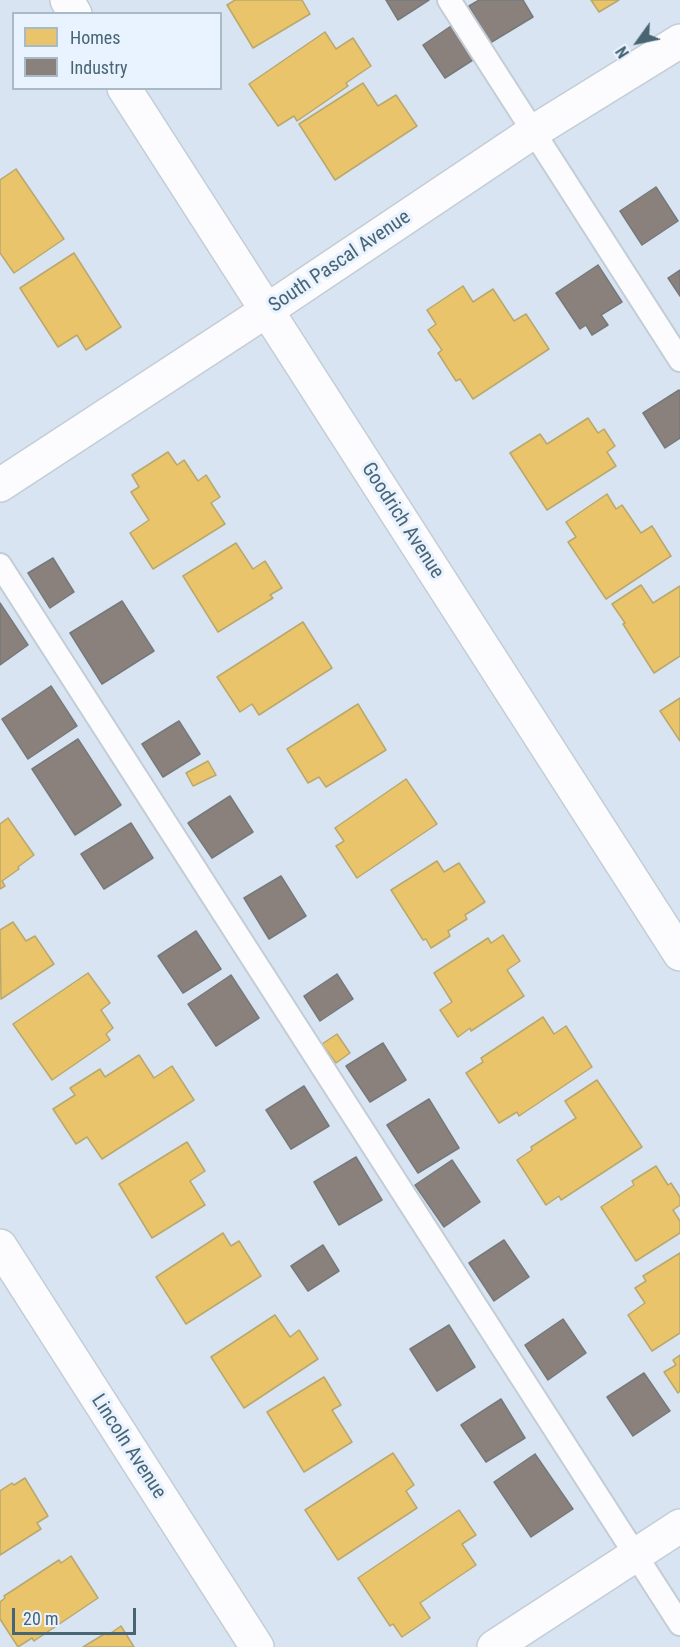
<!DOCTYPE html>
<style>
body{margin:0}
#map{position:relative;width:680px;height:1647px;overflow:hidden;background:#e8eef6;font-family:"Roboto Condensed",sans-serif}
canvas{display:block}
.legend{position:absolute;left:12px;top:12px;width:210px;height:78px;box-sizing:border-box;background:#e9f2ff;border:2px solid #a9bac7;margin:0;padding:8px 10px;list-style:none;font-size:18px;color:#496574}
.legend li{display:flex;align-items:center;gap:12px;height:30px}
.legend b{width:30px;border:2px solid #a9bac7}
.north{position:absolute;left:608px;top:12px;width:60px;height:60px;-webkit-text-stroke:4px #e9f2ff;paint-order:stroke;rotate:237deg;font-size:16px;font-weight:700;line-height:24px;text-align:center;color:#496574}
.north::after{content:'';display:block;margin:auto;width:21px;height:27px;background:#496574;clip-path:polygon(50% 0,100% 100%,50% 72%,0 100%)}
.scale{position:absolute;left:12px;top:1608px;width:124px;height:27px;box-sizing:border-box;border:3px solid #496574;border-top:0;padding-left:8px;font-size:18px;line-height:21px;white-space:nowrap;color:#496574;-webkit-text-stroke:4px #e9f2ff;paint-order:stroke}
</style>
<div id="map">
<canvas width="680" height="1647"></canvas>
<ul class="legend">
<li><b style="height:16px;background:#e9c46a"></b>Homes</li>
<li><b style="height:16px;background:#8a817c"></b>Industry</li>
</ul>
<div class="north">N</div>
<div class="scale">20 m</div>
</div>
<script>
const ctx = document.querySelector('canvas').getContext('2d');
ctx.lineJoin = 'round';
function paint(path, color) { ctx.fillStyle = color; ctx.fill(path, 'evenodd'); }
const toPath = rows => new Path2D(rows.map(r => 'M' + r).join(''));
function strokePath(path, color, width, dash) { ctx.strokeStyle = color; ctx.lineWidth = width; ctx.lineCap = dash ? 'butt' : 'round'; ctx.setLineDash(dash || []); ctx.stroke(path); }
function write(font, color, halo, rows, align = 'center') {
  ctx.font = font + ' "Roboto Condensed",sans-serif'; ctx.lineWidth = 6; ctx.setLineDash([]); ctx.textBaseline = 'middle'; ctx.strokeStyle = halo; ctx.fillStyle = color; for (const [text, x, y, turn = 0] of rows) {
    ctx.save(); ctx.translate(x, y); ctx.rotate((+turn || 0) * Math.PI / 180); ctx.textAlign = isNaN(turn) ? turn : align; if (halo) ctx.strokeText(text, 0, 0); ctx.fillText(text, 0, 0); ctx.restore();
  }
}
paint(toPath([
 [0,0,680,0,680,1647,0,1647],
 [14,14,220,14,220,88,14,88]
]), '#d8e4f2');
const homes = toPath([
 [235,0,302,0,310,14,253,48,227,5,235,0],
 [591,0,619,0,599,12,591,0],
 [325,32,336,49,353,38,371,66,346,83,348,86,297,121,294,116,278,126,249,84,325,32],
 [363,83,378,106,396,95,417,126,335,180,299,124,363,83],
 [16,169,64,239,14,273,0,253,0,180,16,169],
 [74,253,121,327,86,350,77,335,58,347,20,288,74,253],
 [463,286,473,302,493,289,514,321,526,314,549,349,473,399,460,379,456,381,438,353,442,350,428,330,436,324,427,310,463,286],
 [588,418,598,433,604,429,615,446,607,452,616,466,547,510,510,453,540,434,547,444,588,418],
 [168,452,177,465,184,460,198,481,206,475,220,497,211,503,225,524,153,569,130,533,149,520,131,492,139,487,132,475,168,452],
 [607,494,616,509,622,505,641,533,652,526,671,556,606,599,568,542,576,537,566,522,607,494],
 [236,543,253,569,265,561,282,588,270,595,273,598,218,632,183,576,236,543],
 [641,585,653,603,680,586,680,656,654,673,623,624,625,623,612,604,641,585],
 [303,622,332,668,259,715,252,704,240,712,217,677,303,622],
 [680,698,680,741,660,711,680,698],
 [358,704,386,750,326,787,319,777,308,783,287,749,358,704],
 [208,761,216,775,193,786,186,773,208,761],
 [406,779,437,824,357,878,336,846,344,841,335,828,406,779],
 [8,818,34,855,18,867,19,869,2,881,5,886,0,889,0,824,8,818],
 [437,861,444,872,459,863,485,902,465,915,467,919,448,931,450,936,431,948,426,939,423,940,391,890,437,861],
 [13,922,26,941,35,936,54,964,1,999,0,930,13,922],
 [503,935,520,961,507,970,524,996,471,1031,470,1028,458,1037,440,1010,452,1002,434,973,488,938,491,943,503,935],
 [88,973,110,1003,101,1010,113,1028,106,1034,110,1040,52,1080,13,1024,88,973],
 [543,1017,554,1034,566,1026,592,1067,519,1116,517,1112,499,1123,466,1073,483,1062,481,1058,543,1017],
 [337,1034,350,1053,336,1063,322,1044,337,1034],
 [139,1055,154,1078,172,1066,194,1100,102,1159,87,1137,76,1144,53,1109,75,1095,70,1088,100,1069,105,1077,139,1055],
 [597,1080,642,1147,561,1200,559,1196,546,1205,517,1160,532,1150,531,1147,576,1118,565,1101,597,1080],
 [187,1142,205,1171,190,1181,205,1205,152,1238,119,1184,187,1142],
 [656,1166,668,1185,671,1183,680,1197,680,1205,673,1210,680,1221,680,1233,636,1261,601,1207,634,1185,632,1181,656,1166],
 [223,1233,231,1246,239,1241,261,1276,186,1324,156,1277,223,1233],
 [680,1253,680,1333,652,1351,628,1315,645,1303,635,1288,646,1281,643,1276,680,1253],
 [275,1315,290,1337,299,1330,318,1359,244,1408,211,1357,275,1315],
 [680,1355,680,1391,678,1393,664,1372,676,1365,673,1360,680,1355],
 [324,1377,341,1405,332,1410,352,1442,304,1472,267,1412,324,1377],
 [393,1453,414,1485,406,1491,417,1508,338,1560,305,1510,393,1453],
 [25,1478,48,1516,37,1523,41,1529,0,1555,0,1491,12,1483,14,1485,25,1478],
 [459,1510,476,1535,462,1544,476,1565,420,1603,430,1618,402,1637,393,1624,390,1626,358,1578,459,1510],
 [71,1556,98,1598,34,1641,32,1638,18,1647,0,1619,0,1602,5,1598,4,1596,59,1560,61,1563,71,1556],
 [121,1626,134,1647,83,1647,106,1633,108,1635,121,1626]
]);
paint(homes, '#e9c46a');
strokePath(homes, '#b9a86d', 1.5);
const industry = toPath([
 [386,0,429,0,398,20,386,0],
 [479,0,523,0,533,17,490,43,469,6,479,0],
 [454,24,476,58,445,78,423,45,454,24],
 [656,187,678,221,642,245,620,211,656,187],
 [598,265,622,302,601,315,608,325,592,335,586,325,580,329,556,293,598,265],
 [680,270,680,296,668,278,680,270],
 [679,390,680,392,680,438,665,448,643,413,679,390],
 [53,558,74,592,50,608,28,573,53,558],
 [122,601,154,651,102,684,70,633,122,601],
 [0,603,28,645,0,665,0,603],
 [51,686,77,726,28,759,2,719,51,686],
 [179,721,200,754,163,777,142,744,179,721],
 [78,739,121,805,75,835,32,769,78,739],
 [230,796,253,832,212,858,188,823,230,796],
 [131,823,153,858,104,889,81,854,131,823],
 [281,876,306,916,269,939,244,898,281,876],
 [196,931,221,969,183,993,158,956,196,931],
 [337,974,353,999,320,1021,304,996,337,974],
 [231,975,259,1018,216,1046,188,1004,231,975],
 [383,1043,406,1080,370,1102,346,1066,383,1043],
 [304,1086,329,1126,291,1149,266,1110,304,1086],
 [429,1099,459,1148,418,1173,387,1125,429,1099],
 [356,1157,382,1200,339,1225,314,1182,356,1157],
 [452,1160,480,1202,444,1227,415,1185,452,1160],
 [504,1240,529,1277,494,1301,469,1263,504,1240],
 [323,1245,339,1271,308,1291,291,1266,323,1245],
 [563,1319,586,1353,548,1380,525,1345,563,1319],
 [449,1325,475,1367,437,1391,410,1349,449,1325],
 [644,1373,670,1411,633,1436,607,1397,644,1373],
 [501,1399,525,1438,486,1462,461,1425,501,1399],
 [535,1454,573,1509,531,1537,494,1482,535,1454]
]);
paint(industry, '#8a817c');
strokePath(industry, '#76797a', 1.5);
const lane = toPath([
 [449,0,680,360],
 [0,565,680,1624]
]);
const street = toPath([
 [67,0,75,14],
 [124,88,680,954],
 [0,485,266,311,533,132,680,41],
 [0,1246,257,1647],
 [494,1647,680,1526]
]);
strokePath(lane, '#c3cdd6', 26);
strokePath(street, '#c3cdd6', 36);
strokePath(lane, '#fcfcfe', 22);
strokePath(street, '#fcfcfe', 33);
write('20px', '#496574', '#e9f2ff', [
 ["South Pascal Avenue",340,262,-34],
 ["Goodrich Avenue",402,521,57],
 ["Lincoln Avenue",128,1447,57]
]);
</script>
